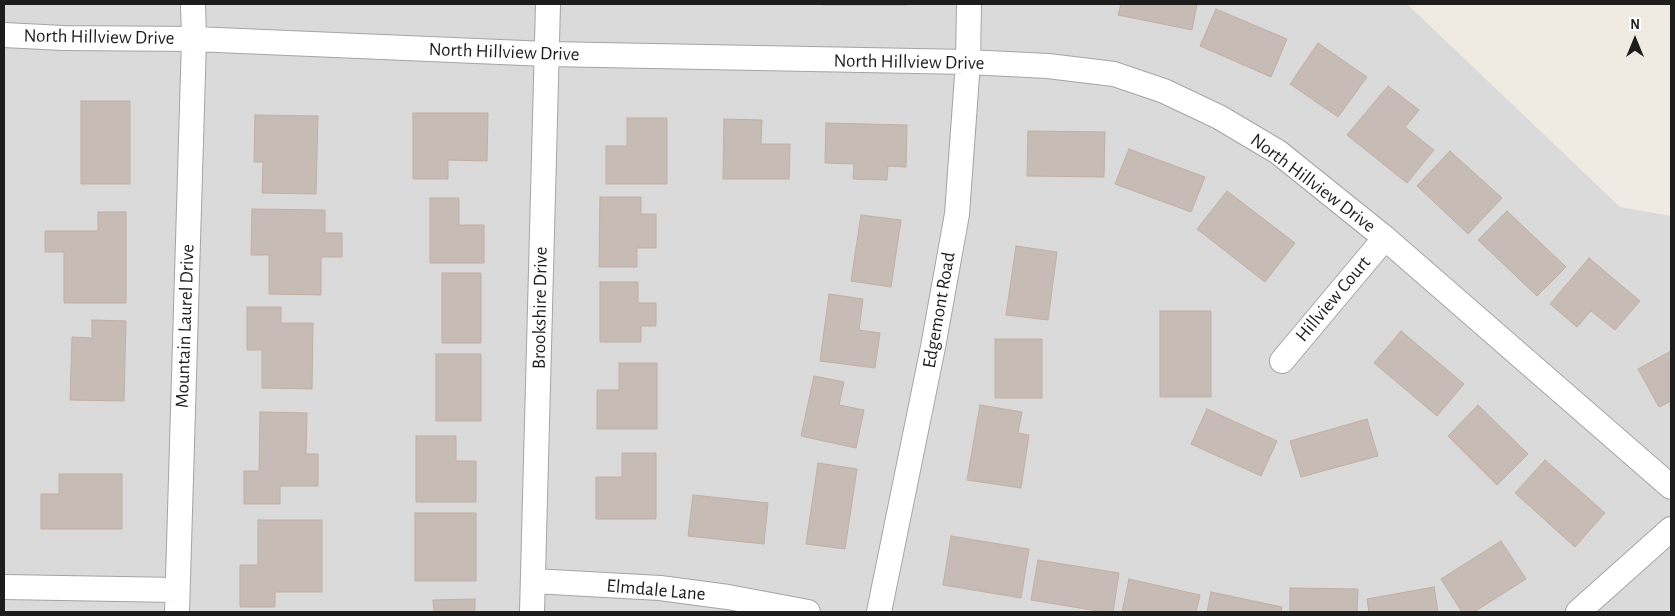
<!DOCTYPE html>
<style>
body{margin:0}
#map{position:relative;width:1675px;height:616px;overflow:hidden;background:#efeae2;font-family:"Alegreya Sans",sans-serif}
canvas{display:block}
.frame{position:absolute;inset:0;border:5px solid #1d1d1d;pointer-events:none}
.north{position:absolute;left:1610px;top:15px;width:50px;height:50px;-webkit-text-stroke:4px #fff;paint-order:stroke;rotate:0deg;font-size:14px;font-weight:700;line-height:20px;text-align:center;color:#1d1d1d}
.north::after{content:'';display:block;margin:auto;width:18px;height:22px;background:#1d1d1d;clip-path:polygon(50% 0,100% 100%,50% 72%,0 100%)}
</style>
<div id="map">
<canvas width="1675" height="616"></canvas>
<div class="frame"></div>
<div class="north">N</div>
</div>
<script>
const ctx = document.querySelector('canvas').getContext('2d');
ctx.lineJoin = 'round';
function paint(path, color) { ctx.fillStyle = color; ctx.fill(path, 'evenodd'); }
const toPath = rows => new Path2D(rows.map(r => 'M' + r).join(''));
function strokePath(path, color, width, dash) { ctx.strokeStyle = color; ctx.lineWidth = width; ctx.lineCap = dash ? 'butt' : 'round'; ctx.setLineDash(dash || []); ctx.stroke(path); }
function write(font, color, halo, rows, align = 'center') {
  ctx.font = font + ' "Alegreya Sans",sans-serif'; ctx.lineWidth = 4; ctx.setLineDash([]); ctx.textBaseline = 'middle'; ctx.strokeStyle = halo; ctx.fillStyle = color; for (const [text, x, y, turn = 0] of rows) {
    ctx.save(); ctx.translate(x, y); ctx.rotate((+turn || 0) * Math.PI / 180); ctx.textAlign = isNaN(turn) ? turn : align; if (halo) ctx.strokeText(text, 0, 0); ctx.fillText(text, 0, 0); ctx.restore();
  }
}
paint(toPath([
 [4,4,1407,4,1620,207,1671,216,1671,612,4,612]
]), '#dbdada');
const building = toPath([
 [822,4,907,4,907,5,822,5,822,4],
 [1121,4,1197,4,1192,30,1118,15,1121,4],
 [1216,9,1287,39,1271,77,1200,46,1216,9],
 [1318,43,1367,77,1338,117,1290,84,1318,43],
 [1388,86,1419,110,1405,127,1434,150,1407,183,1347,135,1388,86],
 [81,101,130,101,130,184,81,184,81,101],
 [413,113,488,113,487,161,448,160,448,179,413,179,413,113],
 [255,115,318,116,316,194,262,193,263,162,254,162,255,115],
 [627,118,667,118,667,184,606,184,606,146,627,146,627,118],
 [724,119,762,120,761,144,790,144,789,179,723,179,724,119],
 [826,123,907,125,906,167,888,166,887,180,853,179,854,164,825,163,826,123],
 [1028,131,1105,132,1104,177,1027,176,1028,131],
 [1129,149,1205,177,1191,212,1115,184,1129,149],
 [1450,151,1502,198,1468,234,1417,186,1450,151],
 [1227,191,1295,243,1265,282,1197,229,1227,191],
 [600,197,641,197,641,214,656,214,656,248,637,248,637,267,599,267,600,197],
 [430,198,459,198,459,225,484,225,484,263,430,263,430,198],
 [252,209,325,210,325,233,342,233,342,257,321,257,321,295,269,294,269,255,251,255,252,209],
 [1507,211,1566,267,1537,296,1478,240,1507,211],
 [98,212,126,212,126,303,64,303,64,252,45,252,45,231,98,231,98,212],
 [861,215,901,220,891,287,851,281,861,215],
 [1016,246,1057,252,1048,320,1006,315,1016,246],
 [1589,258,1640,301,1615,330,1591,311,1577,327,1550,304,1589,258],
 [442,273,481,273,481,343,442,343,442,273],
 [600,282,638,282,638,303,656,303,656,326,641,326,641,342,600,342,600,282],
 [829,294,863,299,859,330,880,333,875,368,820,361,829,294],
 [247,307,281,307,281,323,313,323,312,389,262,388,262,350,247,350,247,307],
 [1160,311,1211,311,1211,397,1160,397,1160,311],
 [92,320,126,321,124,401,70,400,72,337,92,338,92,320],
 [1401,331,1464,384,1437,416,1374,363,1401,331],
 [995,339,1042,339,1042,398,995,398,995,339],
 [1671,351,1671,401,1659,407,1638,369,1671,351],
 [436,354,481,354,481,421,436,421,436,354],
 [619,363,657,363,657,429,597,429,597,390,619,390,619,363],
 [814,376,844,382,839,405,864,410,856,448,801,436,814,376],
 [980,405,1022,412,1018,433,1029,435,1021,488,967,480,980,405],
 [1478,405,1528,454,1497,485,1448,436,1478,405],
 [1207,409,1277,441,1261,476,1191,444,1207,409],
 [260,412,307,413,306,454,318,454,318,486,280,486,280,504,244,504,244,471,259,471,260,412],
 [1367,419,1378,456,1301,477,1290,441,1367,419],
 [416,436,456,436,456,461,476,461,476,502,416,502,416,436],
 [622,453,656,453,656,519,596,519,596,477,622,477,622,453],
 [1545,460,1605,513,1575,547,1515,493,1545,460],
 [818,463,857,469,845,549,806,544,818,463],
 [59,474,122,474,122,529,41,529,41,494,59,494,59,474],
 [693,495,768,503,764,544,688,536,693,495],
 [415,513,476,513,476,581,415,581,415,513],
 [258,520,322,520,322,592,275,592,275,607,240,607,240,565,258,565,258,520],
 [951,536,1029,549,1021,598,943,585,951,536],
 [1501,541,1526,579,1474,612,1462,612,1441,579,1501,541],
 [1038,560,1119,573,1113,612,1104,612,1031,600,1038,560],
 [1129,579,1200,595,1196,612,1122,612,1129,579],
 [1434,587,1438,612,1369,612,1367,599,1434,587],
 [1290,588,1358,589,1357,612,1290,612,1290,588],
 [1211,592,1282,607,1281,612,1207,612,1211,592],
 [475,599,475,612,434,612,433,600,475,599]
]);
paint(building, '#c7bcb5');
strokePath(building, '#c2afa3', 1);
const minor = toPath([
 [4,35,63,38,194,39,547,54,968,62,1048,66,1114,74,1164,91,1219,117,1278,152,1385,238,1671,487],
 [1282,361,1385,238],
 [533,581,660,588,728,597,808,612],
 [4,587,177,590],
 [177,612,194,39,193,4],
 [532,612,548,4],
 [879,612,933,347,957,214,968,62,969,4],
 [1578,612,1671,529]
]);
strokePath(minor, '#a4a4a4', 26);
strokePath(minor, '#fff', 24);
write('19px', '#1d1d1d', '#fff', [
 ["North Hillview Drive",99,37,1],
 ["North Hillview Drive",504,52,2],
 ["North Hillview Drive",909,62,1],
 ["North Hillview Drive",1313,183,37],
 ["Hillview Court",1333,299,-50],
 ["Brookshire Drive",540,308,-89],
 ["Edgemont Road",939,310,-80],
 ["Mountain Laurel Drive",185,326,-88],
 ["Elmdale Lane",656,590,5]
]);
</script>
